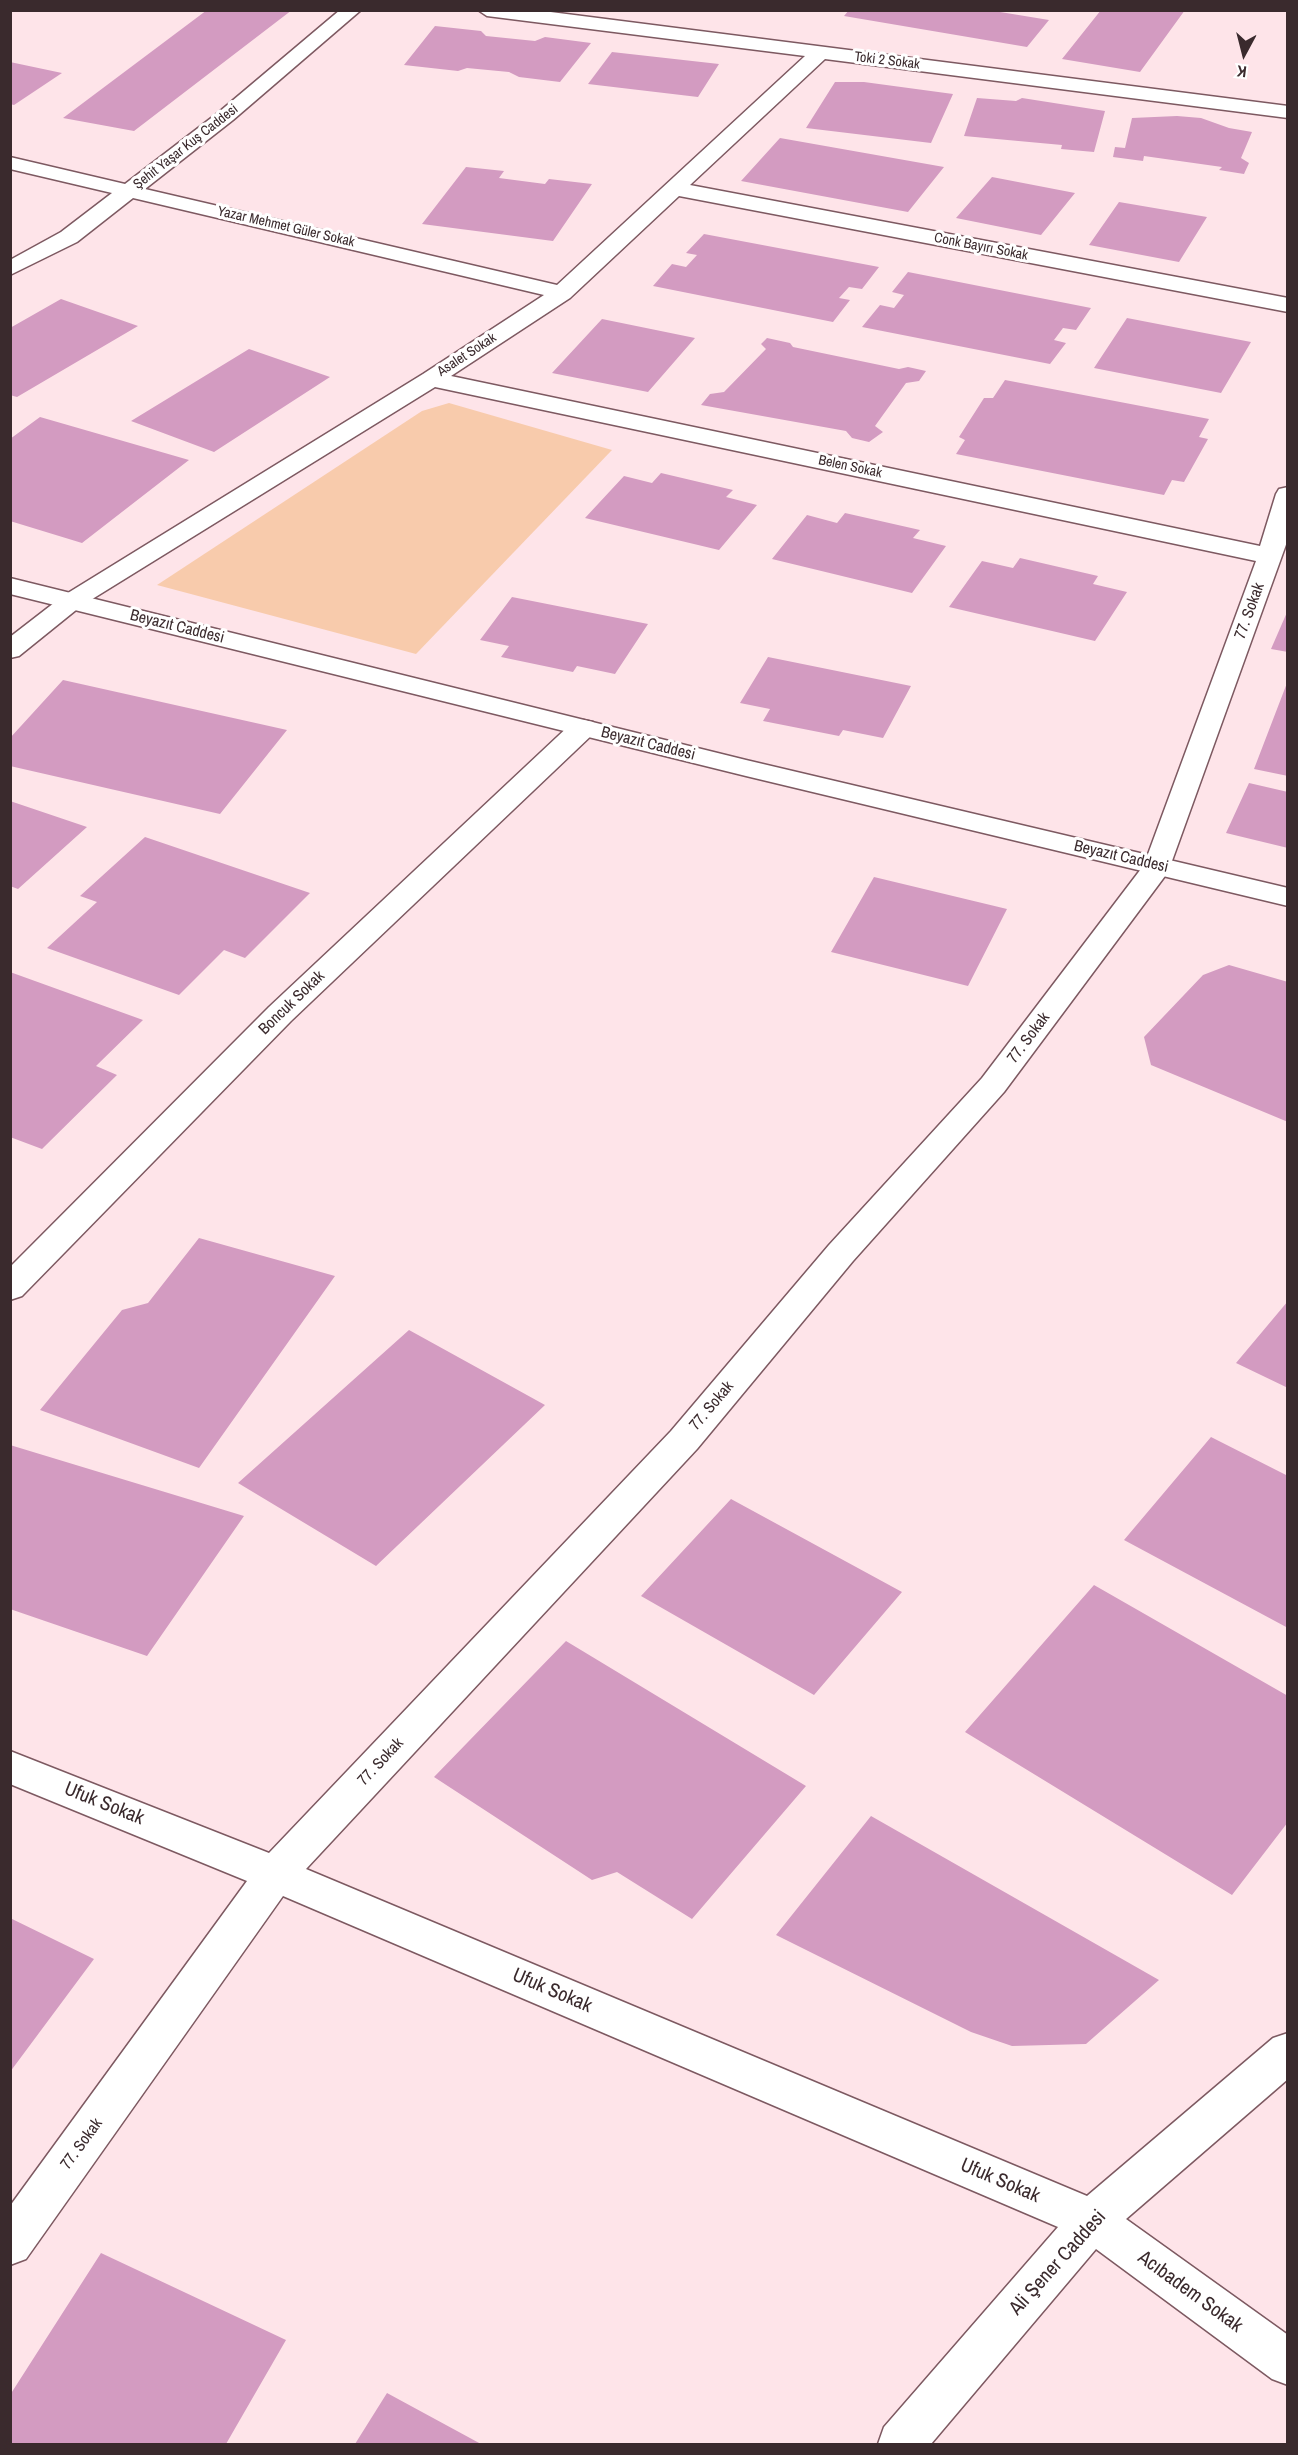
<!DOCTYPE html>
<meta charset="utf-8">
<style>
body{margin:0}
#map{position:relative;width:1298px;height:2455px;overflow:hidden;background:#fee4e9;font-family:"Archivo Narrow",sans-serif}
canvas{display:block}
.frame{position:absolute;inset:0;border:12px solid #3a2a2d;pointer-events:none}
.north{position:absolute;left:1214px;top:24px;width:60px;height:60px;-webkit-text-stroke:4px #fff;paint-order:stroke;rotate:187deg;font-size:16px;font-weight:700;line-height:24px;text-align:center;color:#3a2a2d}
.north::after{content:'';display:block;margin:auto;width:21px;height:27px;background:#3a2a2d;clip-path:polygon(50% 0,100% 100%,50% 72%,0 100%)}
</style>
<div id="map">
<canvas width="1298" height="2455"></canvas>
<div class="frame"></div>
<div class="north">K</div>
</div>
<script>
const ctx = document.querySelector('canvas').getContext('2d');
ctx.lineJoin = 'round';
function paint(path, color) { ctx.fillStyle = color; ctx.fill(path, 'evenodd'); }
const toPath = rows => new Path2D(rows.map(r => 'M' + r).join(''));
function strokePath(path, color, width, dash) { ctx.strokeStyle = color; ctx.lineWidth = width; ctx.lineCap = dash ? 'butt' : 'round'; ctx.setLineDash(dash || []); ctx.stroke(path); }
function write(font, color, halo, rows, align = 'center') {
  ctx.font = font + ' "Archivo Narrow",sans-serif'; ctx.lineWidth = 6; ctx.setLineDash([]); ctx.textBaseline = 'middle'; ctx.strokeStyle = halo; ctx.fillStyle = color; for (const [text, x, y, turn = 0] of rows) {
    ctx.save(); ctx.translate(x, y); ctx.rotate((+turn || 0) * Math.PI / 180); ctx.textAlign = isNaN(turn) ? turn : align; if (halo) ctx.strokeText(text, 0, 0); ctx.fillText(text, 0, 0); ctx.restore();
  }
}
paint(toPath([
 [449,403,612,450,416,654,157,585,422,411]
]), '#f8cbac');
paint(toPath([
 [207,10,292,10,134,131,63,118],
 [849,10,988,10,1049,20,1027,47,844,16],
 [1101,10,1185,10,1140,72,1062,59],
 [435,26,481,31,486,36,535,41,545,37,591,43,560,82,519,77,509,72,467,68,458,71,404,65],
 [612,52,719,64,698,97,588,84],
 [10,62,62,73,14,105,10,104],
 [835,82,864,82,953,94,931,143,806,128],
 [977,98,1016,101,1022,98,1105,111,1094,152,1061,149,1062,145,964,136],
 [1177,116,1201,118,1229,128,1252,132,1241,158,1249,163,1244,174,1219,170,1222,167,1144,156,1143,161,1113,157,1115,147,1125,148,1132,118],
 [780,138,944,167,908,212,741,181],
 [466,167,504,171,499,178,545,184,549,179,592,184,553,241,422,224],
 [992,177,1075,193,1041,235,956,218],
 [1119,202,1207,217,1179,262,1089,245],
 [704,234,879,267,862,289,849,287,839,298,850,300,833,322,653,286,672,264,686,267,697,255,686,253],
 [908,272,1091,308,1076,330,1063,328,1054,340,1066,343,1050,364,862,327,880,305,894,308,904,295,892,292],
 [61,299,138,326,17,397,10,395,10,328],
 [1127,318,1251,342,1221,393,1094,368],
 [602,319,695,338,648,392,552,373],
 [767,338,790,343,793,347,899,369,908,367,926,371,919,381,906,383,875,426,883,432,869,442,852,438,846,431,701,405,710,394,724,392,766,349,761,344],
 [249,349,330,377,214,452,131,421],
 [1005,380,1209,419,1199,437,1208,439,1184,482,1172,480,1164,495,956,454,965,440,959,437,984,398,993,398],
 [40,417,189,460,82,543,10,521,10,439],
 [661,473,733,490,726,497,757,505,719,550,585,518,624,476,652,483],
 [845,513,920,530,913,538,946,546,912,593,772,559,807,515,837,523],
 [1020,558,1098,576,1093,584,1127,592,1095,641,949,607,982,561,1013,568],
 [512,597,648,624,615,674,577,666,573,672,501,657,509,646,480,640],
 [1288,610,1288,652,1271,649],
 [768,657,911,686,883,738,843,730,839,736,763,721,770,709,740,703],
 [63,680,287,730,220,814,10,766,10,738],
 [1287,683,1288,683,1288,776,1254,769],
 [1249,783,1288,792,1288,848,1226,833],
 [10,801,87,827,18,889,10,886],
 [145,837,310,893,245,958,224,950,179,995,47,948,97,902,80,896],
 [874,877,1007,909,968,986,831,952],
 [1229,965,1288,982,1288,1122,1151,1065,1144,1037,1203,975],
 [10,972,143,1020,96,1066,117,1075,42,1149,10,1137],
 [199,1238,335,1276,199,1468,40,1410,122,1310,148,1303],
 [1288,1301,1288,1388,1236,1363],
 [409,1330,545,1405,376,1566,238,1483],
 [1211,1437,1288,1476,1288,1628,1124,1540],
 [10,1445,244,1516,147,1656,10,1609],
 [731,1499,902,1592,814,1695,641,1596],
 [1094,1585,1288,1696,1288,1822,1232,1895,965,1732],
 [566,1641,806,1786,692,1919,617,1872,592,1880,434,1777],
 [871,1816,1159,1980,1086,2044,1012,2046,971,2032,776,1935],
 [10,1918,94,1959,10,2072],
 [101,2253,286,2340,226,2444,10,2444,10,2395],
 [387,2393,481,2444,355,2444]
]), '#d39bc1');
const street = toPath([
 [340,10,361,10,233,120,145,189,557,285,805,56,487,16,478,10,535,10,1288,106,1288,118,825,59,690,185,1288,298,1288,312,679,196,570,298,451,376,1260,546,1276,494,1279,489,1288,487,1288,539,1168,872,1004,1092,853,1261,697,1449,306,1869,1087,2196,1273,2038,1288,2033,1288,2079,1126,2219,1288,2335,1288,2385,1272,2379,1096,2249,931,2444,878,2444,884,2427,1058,2227,283,1896,26,2259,10,2265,10,2206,247,1881,10,1784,10,1751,269,1853,671,1431,829,1245,982,1078,1144,865,1256,561,435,387,81,606,19,656,10,658,10,637,63,596,423,374,544,295,133,198,77,242,10,275,10,260,61,232,112,193,10,169,10,157,125,184,219,112,340,10],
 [583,720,593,722,597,728,593,734,291,1021,22,1296,10,1300,10,1267,269,1007,573,722,583,720]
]);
const secondary = toPath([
 [10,578,746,760,1288,888,1288,906,746,776,10,594,10,578]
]);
strokePath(street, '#7d5961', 3);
strokePath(secondary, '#7d5961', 3);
paint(street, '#fff');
paint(secondary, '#fff');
write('14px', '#3a2a2d', '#fff', [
 ["Toki 2 Sokak",887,61,7],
 ["Şehit Yaşar Kuş Caddesi",186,147,-38],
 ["Yazar Mehmet Güler Sokak",286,227,13],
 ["Conk Bayırı Sokak",981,247,11],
 ["Asalet Sokak",467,355,-33],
 ["Belen Sokak",850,467,12]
]);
write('16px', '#3a2a2d', '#fff', [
 ["77. Sokak",1250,611,-70],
 ["Beyazıt Caddesi",177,627,14],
 ["Beyazıt Caddesi",648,744,14],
 ["Beyazıt Caddesi",1121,857,13],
 ["Boncuk Sokak",292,1003,-44],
 ["77. Sokak",1029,1038,-53],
 ["77. Sokak",712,1406,-50],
 ["77. Sokak",381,1762,-47],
 ["77. Sokak",82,2144,-54]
]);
write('20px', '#3a2a2d', '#fff', [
 ["Ufuk Sokak",104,1804,22],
 ["Ufuk Sokak",552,1991,23],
 ["Ufuk Sokak",1000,2181,23],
 ["Ali Şener Caddesi",1058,2263,-48],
 ["Acıbadem Sokak",1190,2292,36]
]);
</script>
